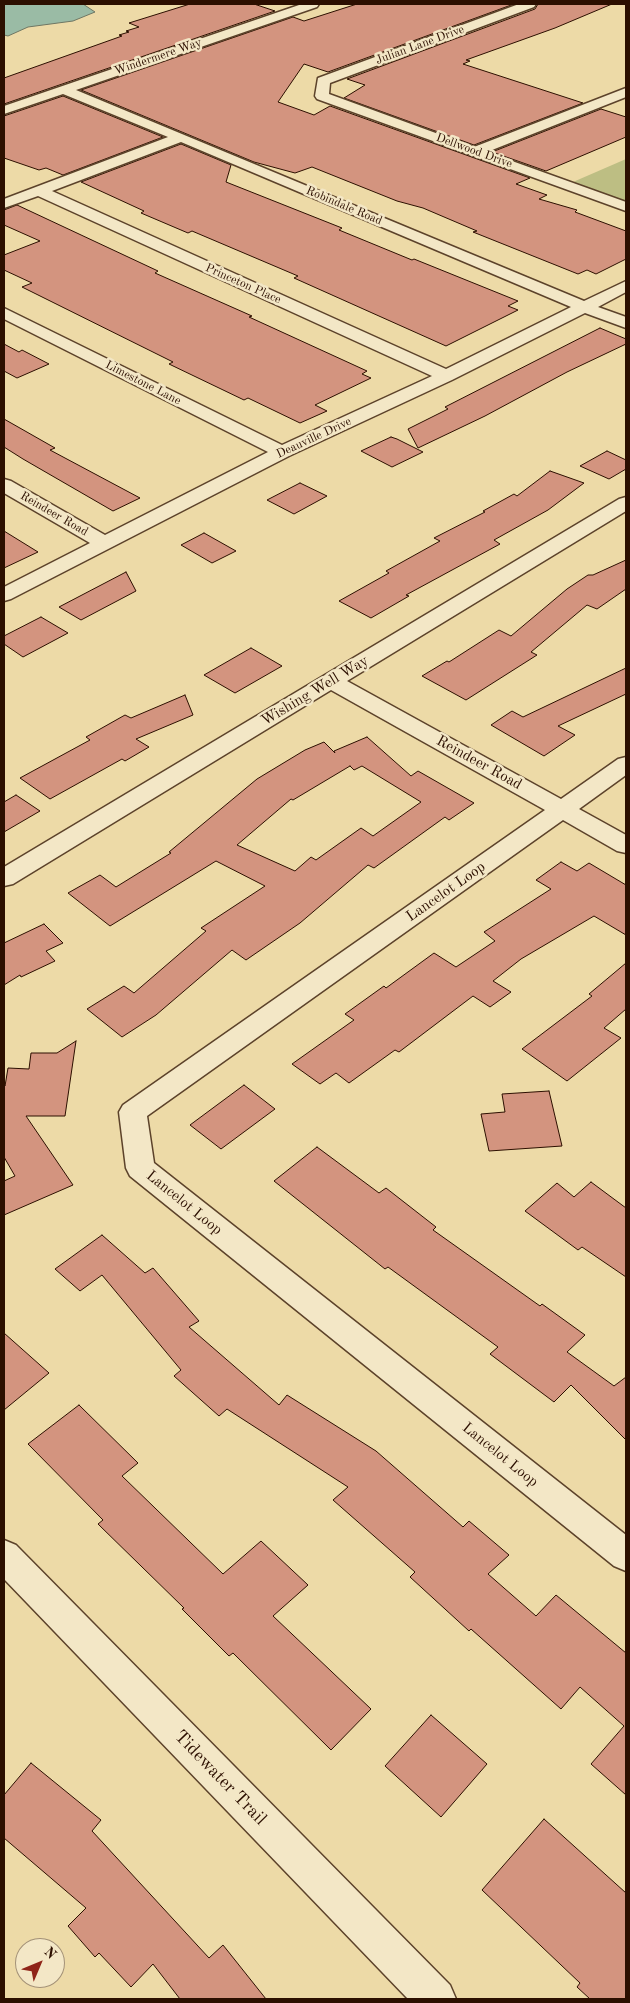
<!DOCTYPE html>
<style>
body{margin:0}
#map{position:relative;width:630px;height:2003px;overflow:hidden;background:#eddaa7;font-family:"Old Standard TT",serif}
canvas{display:block}
.frame{position:absolute;inset:0;border:5px solid #2c0f00;pointer-events:none}
.north{position:absolute;left:15px;top:1938px;width:50px;height:50px;box-sizing:border-box;background:#f3e7c6;border:1px solid #a39177;border-radius:50%;rotate:45deg;font-size:14px;font-weight:700;line-height:20px;text-align:center;color:#2c0f00}
.north::after{content:'';display:block;margin:auto;width:18px;height:22px;background:#8f2418;clip-path:polygon(50% 0,100% 100%,50% 72%,0 100%)}
</style>
<div id="map">
<canvas width="630" height="2003"></canvas>
<div class="frame"></div>
<div class="north">N</div>
</div>
<script>
const ctx = document.querySelector('canvas').getContext('2d');
ctx.lineJoin = 'round';
function paint(path, color) { ctx.fillStyle = color; ctx.fill(path, 'evenodd'); }
const toPath = rows => new Path2D(rows.map(r => 'M' + r).join(''));
function strokePath(path, color, width, dash) { ctx.strokeStyle = color; ctx.lineWidth = width; ctx.lineCap = dash ? 'butt' : 'round'; ctx.setLineDash(dash || []); ctx.stroke(path); }
function write(font, color, halo, rows, align = 'center') {
  ctx.font = font + ' "Old Standard TT",serif'; ctx.lineWidth = 5; ctx.setLineDash([]); ctx.textBaseline = 'middle'; ctx.strokeStyle = halo; ctx.fillStyle = color; for (const [text, x, y, turn = 0] of rows) {
    ctx.save(); ctx.translate(x, y); ctx.rotate((+turn || 0) * Math.PI / 180); ctx.textAlign = isNaN(turn) ? turn : align; if (halo) ctx.strokeText(text, 0, 0); ctx.fillText(text, 0, 0); ctx.restore();
  }
}
paint(toPath([
 [626,159,626,202,573,182]
]), '#bdbe83');
const water = toPath([
 [4,4,83,4,95,12,73,21,28,27,8,36,4,35,4,4]
]);
paint(water, '#9abba5');
strokePath(water, '#6e7663', 1);
const building = toPath([
 [190,4,254,4,275,11,4,104,4,78,122,36,119,35,129,32,126,31,139,27,129,23,190,4],
 [357,4,514,4,328,72,304,64,278,102,314,115,330,106,530,178,516,184,547,195,539,199,577,210,575,212,626,231,626,259,596,274,587,270,578,274,473,232,477,231,423,208,397,201,312,167,295,173,254,162,81,90,293,17,304,21,357,4],
 [538,4,612,4,555,28,466,60,470,61,463,64,583,103,474,145,344,98,365,85,347,79,535,9,538,4],
 [63,96,163,137,63,175,46,168,39,170,4,158,4,116,63,96],
 [601,109,626,117,626,137,546,171,492,152,601,109],
 [181,144,231,165,226,182,342,228,339,230,412,260,414,259,518,301,508,306,518,310,446,346,294,278,298,276,192,231,188,233,141,213,144,211,81,182,181,144],
 [17,205,158,271,155,273,252,316,249,317,367,371,362,374,371,378,315,405,327,411,300,423,248,398,244,400,169,364,173,362,22,287,32,283,4,270,4,255,40,241,4,225,4,210,17,205],
 [600,328,626,339,626,344,567,372,485,416,418,448,408,429,448,409,445,407,600,328],
 [4,344,19,352,22,350,49,364,17,378,4,371,4,344],
 [4,419,55,448,50,450,140,498,113,511,23,459,4,447,4,419],
 [391,437,397,439,423,452,392,467,361,451,391,437],
 [607,451,626,460,626,469,609,479,580,466,607,451],
 [550,471,584,483,548,510,494,540,500,544,406,595,409,596,371,618,339,601,389,573,386,571,440,541,434,538,485,512,483,511,514,494,517,496,550,471],
 [300,483,327,496,294,514,267,500,300,483],
 [4,531,38,552,4,568,4,531],
 [204,533,236,551,212,563,181,545,204,533],
 [626,560,626,589,597,609,587,605,531,652,537,655,466,700,422,676,447,661,449,662,499,630,511,636,567,589,588,575,593,575,626,560],
 [126,572,136,591,81,620,59,607,126,572],
 [41,617,68,633,23,657,4,644,4,636,41,617],
 [251,648,282,666,235,693,204,675,251,648],
 [626,668,626,694,558,726,575,735,544,756,491,725,512,711,523,717,626,668],
 [185,695,193,715,136,739,149,747,125,761,122,759,50,799,20,778,90,740,86,737,125,715,131,718,185,695],
 [367,737,411,776,418,771,474,803,449,820,445,817,374,868,368,865,300,923,246,960,232,950,156,1015,122,1037,87,1009,124,986,134,993,206,931,201,928,265,886,216,861,110,926,68,893,100,875,116,887,171,853,169,852,257,779,305,750,324,742,335,753,334,751,367,737],
 [350,766,354,770,362,766,421,802,373,836,361,828,316,860,311,857,295,871,237,845,291,799,293,800,350,766],
 [16,795,40,811,4,832,4,802,16,795],
 [561,862,577,871,589,863,626,885,626,935,594,916,521,959,493,981,511,992,490,1007,473,996,399,1052,395,1050,349,1083,336,1073,320,1084,292,1064,354,1020,345,1014,384,986,386,988,434,953,456,967,495,941,484,932,551,889,536,880,561,862],
 [44,924,63,943,46,951,55,961,21,977,20,975,4,985,4,943,44,924],
 [626,963,626,1009,604,1028,621,1038,567,1081,522,1049,592,996,589,994,626,963],
 [76,1041,65,1116,26,1116,73,1185,4,1215,4,1181,15,1176,4,1157,4,1084,5,1086,8,1068,29,1069,31,1053,57,1053,76,1041],
 [244,1085,275,1109,221,1149,190,1125,244,1085],
 [549,1091,562,1146,489,1151,481,1114,505,1112,502,1094,549,1091],
 [317,1147,379,1193,386,1188,436,1227,433,1230,540,1306,542,1304,585,1335,567,1352,614,1386,626,1377,626,1440,571,1385,554,1402,490,1354,498,1347,388,1267,385,1269,274,1181,317,1147],
 [591,1182,626,1208,626,1277,582,1247,578,1250,525,1211,557,1183,574,1197,591,1182],
 [102,1235,145,1273,153,1268,199,1321,189,1327,279,1405,287,1395,376,1451,463,1527,469,1521,509,1555,488,1574,536,1616,556,1595,626,1653,626,1795,591,1764,624,1726,580,1687,561,1709,471,1629,469,1631,410,1577,415,1572,333,1500,348,1487,227,1409,219,1416,174,1376,181,1370,102,1275,80,1291,55,1269,102,1235],
 [4,1333,49,1373,4,1410,4,1333],
 [79,1405,138,1463,122,1476,223,1574,261,1541,308,1585,273,1616,371,1709,331,1750,233,1653,229,1656,182,1609,184,1608,98,1524,103,1520,28,1444,79,1405],
 [431,1715,487,1764,441,1817,385,1766,431,1715],
 [31,1763,101,1820,92,1831,209,1958,223,1945,266,1999,180,1999,153,1964,131,1987,99,1953,95,1957,68,1926,86,1908,4,1838,4,1795,31,1763],
 [544,1819,626,1893,626,1999,590,1999,577,1987,580,1983,482,1890,544,1819]
]);
paint(building, '#d3947f');
strokePath(building, '#2c0f00', 1);
const street = toPath([
 [302,4,319,4,317,7,76,90,584,301,626,281,626,292,598,307,626,317,626,328,585,313,452,380,289,456,11,599,4,601,4,587,90,543,4,493,4,479,11,481,105,535,268,452,4,319,4,308,282,445,432,376,38,196,4,208,4,199,168,137,63,94,4,114,4,106,302,4],
 [181,142,571,307,446,369,52,191,181,142],
 [519,4,536,4,534,7,330,83,329,94,474,147,626,88,626,97,487,152,626,202,626,211,317,99,315,96,318,78,519,4],
 [626,497,626,511,347,681,561,799,618,759,626,757,626,775,579,809,626,835,626,853,617,851,563,820,147,1116,154,1163,626,1535,626,1571,614,1566,130,1176,126,1168,119,1112,123,1105,545,810,331,690,13,884,4,886,4,867,619,499,626,497],
 [4,1540,16,1545,450,1985,456,1999,408,1999,4,1579,4,1540]
]);
strokePath(street, '#5c422a', 3);
paint(street, '#f3e7c6');
write('12px', '#2c0f00', '#f3e7c6', [
 ["Julian Lane Drive",420,45,-20],
 ["Windermere Way",158,57,-19],
 ["Dellwood Drive",474,151,20],
 ["Robindale Road",344,206,23],
 ["Princeton Place",243,284,24],
 ["Limestone Lane",143,383,27],
 ["Deauville Drive",314,438,-25],
 ["Reindeer Road",54,514,30]
]);
write('15px', '#2c0f00', '#f3e7c6', [
 ["Wishing Well Way",315,691,-31],
 ["Reindeer Road",479,763,29],
 ["Lancelot Loop",446,892,-35],
 ["Lancelot Loop",184,1203,39],
 ["Lancelot Loop",500,1455,39]
]);
write('18px', '#2c0f00', '#f3e7c6', [
 ["Tidewater Trail",220,1778,46]
]);
</script>
